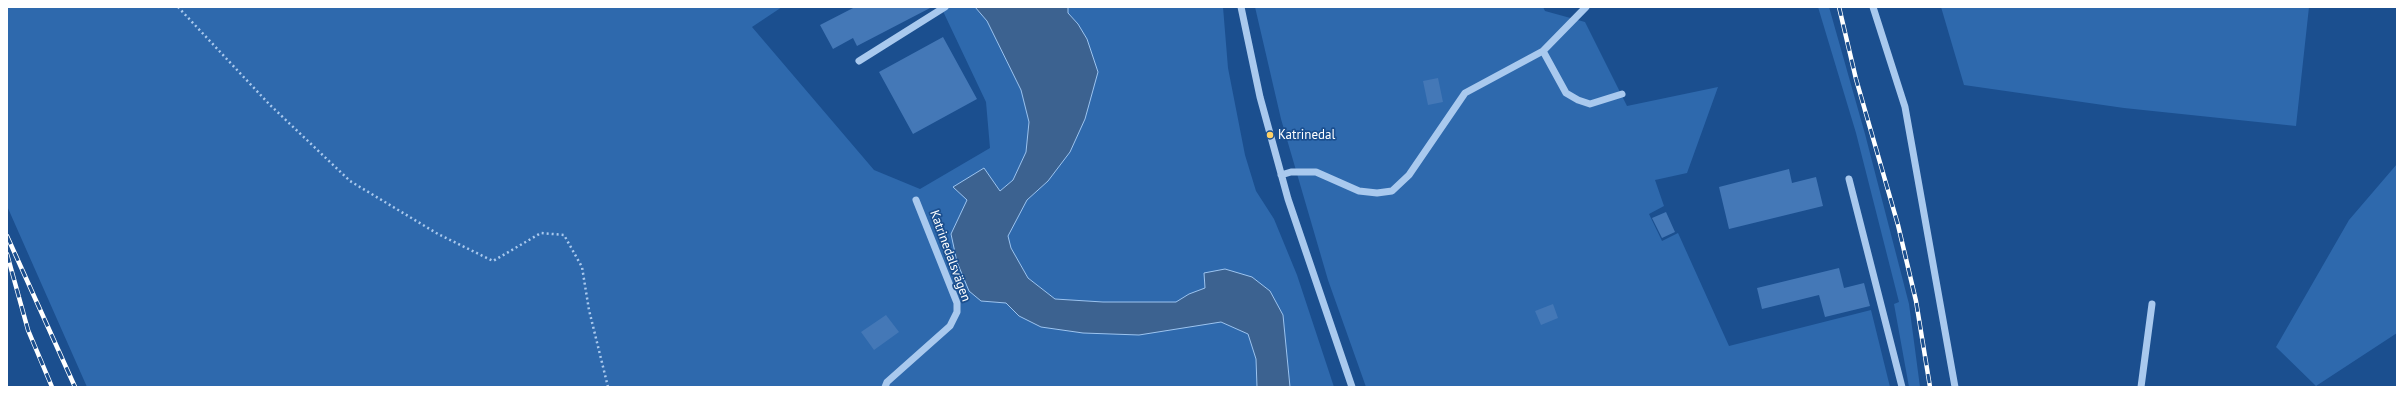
<!DOCTYPE html>
<meta charset="utf-8">
<style>
body{margin:0}
#map{position:relative;width:2404px;height:394px;overflow:hidden;background:#1b4f8f;font-family:"PT Sans",sans-serif}
canvas{display:block}
.frame{position:absolute;inset:0;border:8px solid #fff;pointer-events:none}
</style>
<div id="map">
<canvas width="2404" height="394"></canvas>
<div class="frame"></div>
</div>
<script>
const ctx = document.querySelector('canvas').getContext('2d');
ctx.lineJoin = 'round';
function paint(path, color) { ctx.fillStyle = color; ctx.fill(path, 'evenodd'); }
const toPath = rows => new Path2D(rows.map(r => 'M' + r).join(''));
function strokePath(path, color, width, dash) { ctx.strokeStyle = color; ctx.lineWidth = width; ctx.lineCap = dash ? 'butt' : 'round'; ctx.setLineDash(dash || []); ctx.stroke(path); }
function write(font, color, halo, rows, align = 'center') {
  ctx.font = font + ' "PT Sans",sans-serif'; ctx.lineWidth = 3.5; ctx.setLineDash([]); ctx.textBaseline = 'middle'; ctx.strokeStyle = halo; ctx.fillStyle = color; for (const [text, x, y, turn = 0] of rows) {
    ctx.save(); ctx.translate(x, y); ctx.rotate((+turn || 0) * Math.PI / 180); ctx.textAlign = isNaN(turn) ? turn : align; if (halo) ctx.strokeText(text, 0, 0); ctx.fillText(text, 0, 0); ctx.restore();
  }
}
paint(toPath([
 [7,7,782,7,752,27,874,170,920,189,990,148,986,102,941,7,975,7,987,21,1021,90,1029,122,1026,152,1013,180,1000,191,984,168,951,234,982,301,1006,303,1019,316,1189,326,1221,322,1248,334,1256,359,1257,387,87,387,7,206],
 [1068,7,1223,7,1228,68,1245,155,1256,191,1274,219,1297,275,1334,387,1290,387,1283,315,1204,273,1205,288,1189,294,1176,302,1103,302,1055,299,1028,278,1011,248,1007,236,1027,200,1048,181,1098,72,1078,24,1068,13],
 [1255,7,1543,7,1545,11,1585,22,1627,106,1718,87,1687,173,1655,180,1664,206,1649,214,1662,241,1678,233,1729,346,1871,310,1890,387,1366,387,1328,280,1281,119],
 [1818,7,1829,7,1865,134,1909,304,1920,387,1909,387,1894,304,1899,302,1856,133],
 [1941,7,2309,7,2296,126,2124,108,1964,85],
 [2397,164,2397,333,2316,386,2276,347,2349,220]
]), '#2e69ad');
const water = toPath([
 [975,7,1068,7,1068,13,1078,24,1087,39,1098,72,1085,119,1070,152,1048,181,1027,200,1008,236,1011,248,1028,278,1055,299,1103,302,1176,302,1189,294,1205,288,1204,273,1225,269,1252,277,1270,291,1283,315,1290,387,1257,387,1256,359,1248,334,1221,322,1139,335,1083,333,1041,327,1019,316,1006,303,981,301,969,291,957,262,951,234,967,200,953,187,984,168,1000,191,1013,180,1026,152,1029,122,1021,90,987,21,975,7]
]);
paint(water, '#3c6290');
strokePath(water, '#9cc4f0', 1);
paint(toPath([
 [855,7,932,7,857,46,853,38,833,49,820,25],
 [943,37,977,99,913,134,879,72],
 [1438,78,1443,102,1428,105,1423,81],
 [1789,169,1792,183,1816,177,1823,206,1729,229,1719,187],
 [1666,212,1675,232,1662,238,1652,218],
 [1839,268,1844,288,1864,283,1870,306,1825,317,1819,295,1762,309,1757,288],
 [1553,304,1558,318,1541,325,1535,311],
 [886,315,899,332,874,350,861,332]
]), '#4478b7');
strokePath(toPath([
 [178,7,269,104,350,181,438,234,493,261,541,233,564,235,582,267,589,310,608,387]
]), '#a9c9ee', 2.5, [2, 3]);
strokePath(toPath([
 [1241,7,1260,97,1288,199,1352,387],
 [1873,7,1905,107,1955,387],
 [1543,51,1566,93,1578,100,1590,104,1622,94],
 [859,61,945,7],
 [1281,175,1291,172,1316,172,1359,191,1377,193,1392,191,1409,175,1465,93,1543,51,1586,7],
 [1849,179,1902,387],
 [885,387,887,382,950,326,957,312,957,303,916,200],
 [2141,387,2152,304]
]), '#a9c9ee', 7);
const rail = toPath([
 [1839,7,1856,79,1898,225,1916,301,1930,387],
 [7,236,75,387],
 [7,254,28,330,52,387]
]);
strokePath(rail, '#fff', 4.5);
strokePath(rail, '#1b4f8f', 3, [9]);
for (const [x, y, r, color] of [
 [1270,135,4,"#ffd166"]
]) { const dot = new Path2D(); dot.arc(x, y, r, 0, 2 * Math.PI); ctx.fillStyle = color; ctx.fill(dot); strokePath(dot, '#1b4f8f', 1.5); }
write('13px', '#fff', '#1b4f8f', [
 ["Katrinedal",1278,135]
], 'left');
write('13px', '#fff', '#1b4f8f', [
 ["Katrinedalsvägen",950,256,70]
]);
</script>
